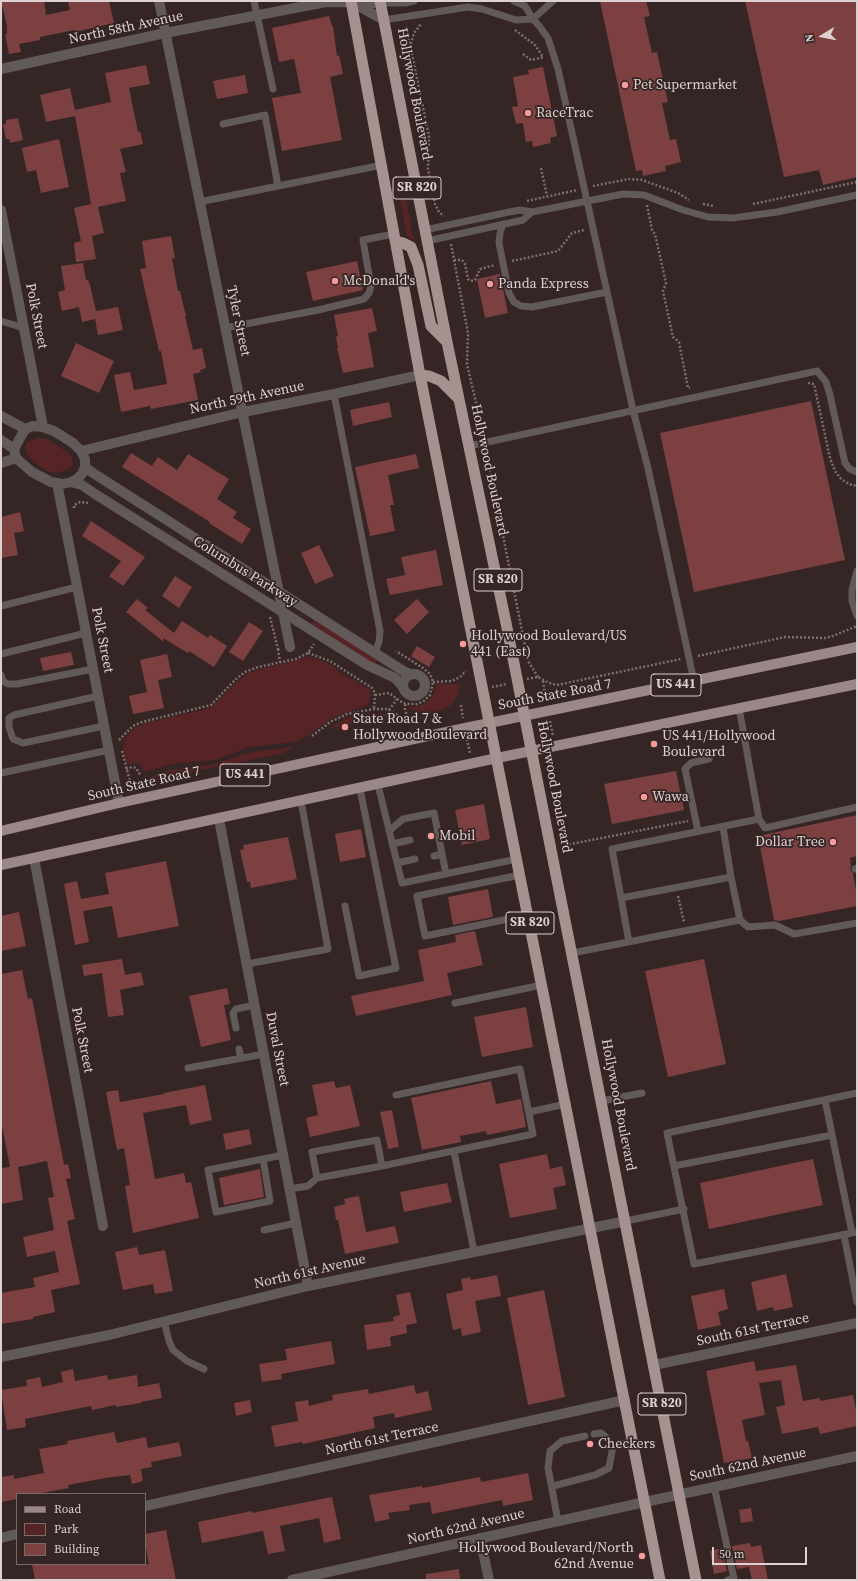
<!DOCTYPE html>
<style>
body{margin:0}
#map{position:relative;width:858px;height:1581px;overflow:hidden;background:#352525;font-family:"Source Serif 4",serif}
canvas{display:block}
.frame{position:absolute;inset:0;border:2px solid #dcd1d0;pointer-events:none}
.legend{position:absolute;left:16px;top:1493px;width:130px;height:72px;box-sizing:border-box;background:#352525;border:1px solid #786a69;margin:0;padding:5px 7px;list-style:none;font-size:12px;color:#dcd1d0}
.legend li{display:flex;align-items:center;gap:8px;height:20px}
.legend b{width:20px;border:1px solid #786a69}
.north{position:absolute;left:802px;top:16px;width:40px;height:40px;-webkit-text-stroke:3px #352525;paint-order:stroke;rotate:260deg;font-size:11px;font-weight:700;line-height:16px;text-align:center;color:#dcd1d0}
.north::after{content:'';display:block;margin:auto;width:14px;height:18px;background:#dcd1d0;clip-path:polygon(50% 0,100% 100%,50% 72%,0 100%)}
.scale{position:absolute;left:712px;top:1547px;width:95px;height:18px;box-sizing:border-box;border:2px solid #dcd1d0;border-top:0;padding-left:5px;font-size:12px;line-height:14px;white-space:nowrap;color:#dcd1d0;-webkit-text-stroke:3px #352525;paint-order:stroke}
</style>
<div id="map">
<canvas width="858" height="1581"></canvas>
<div class="frame"></div>
<ul class="legend">
<li><b style="height:5px;background:#998887"></b>Road</li>
<li><b style="height:11px;background:#562425"></b>Park</li>
<li><b style="height:11px;background:#7d4040"></b>Building</li>
</ul>
<div class="north">N</div>
<div class="scale">50 m</div>
</div>
<script>
const ctx = document.querySelector('canvas').getContext('2d');
ctx.lineJoin = 'round';
function paint(path, color) { ctx.fillStyle = color; ctx.fill(path, 'evenodd'); }
const toPath = rows => new Path2D(rows.map(r => 'M' + r).join(''));
function strokePath(path, color, width, dash) { ctx.strokeStyle = color; ctx.lineWidth = width; ctx.lineCap = dash ? 'butt' : 'round'; ctx.setLineDash(dash || []); ctx.stroke(path); }
function write(font, color, halo, rows, align = 'center') {
  ctx.font = font + ' "Source Serif 4",serif'; ctx.lineWidth = 3.5; ctx.setLineDash([]); ctx.textBaseline = 'middle'; ctx.strokeStyle = halo; ctx.fillStyle = color; for (const [text, x, y, turn = 0] of rows) {
    ctx.save(); ctx.translate(x, y); ctx.rotate((+turn || 0) * Math.PI / 180); ctx.textAlign = isNaN(turn) ? turn : align; if (halo) ctx.strokeText(text, 0, 0); ctx.fillText(text, 0, 0); ctx.restore();
  }
}
paint(toPath([
 [403,184,414,241,407,236,397,185],
 [38,438,47,439,67,452,73,460,72,466,68,470,54,473,45,470,32,461,28,455,25,447,27,442],
 [314,620,376,659,377,662,376,663,374,664,312,625,311,623],
 [308,656,328,663,347,677,355,680,361,685,366,687,370,690,371,695,368,705,334,717,306,737,294,742,246,748,218,759,204,761,172,764,145,772,144,772,141,766,137,763,128,764,126,763,123,749,125,739,133,729,145,723,207,709,214,705,231,687,246,674,262,668,294,661],
 [436,684,461,684,458,695,451,705,442,710,432,713,422,713,409,709,410,707,419,706,428,702,434,694],
 [370,713,393,715,327,729,347,718],
 [295,747,283,753,141,783,144,779,170,770,217,764,243,754,258,751]
]), '#562425');
paint(toPath([
 [1,1,44,1,46,15,70,10,68,1,109,1,114,23,75,32,74,30,40,37,40,40,19,44,21,52,9,54,5,34,7,34,7,26],
 [600,1,646,1,650,16,644,17,652,53,657,52,668,102,662,103,670,140,676,139,681,162,665,166,666,171,643,176,642,170,636,171],
 [745,1,857,1,857,177,823,185,819,170,784,177],
 [329,16,332,26,333,26,337,56,339,55,343,74,330,77,342,140,282,151,272,98,301,93,294,59,279,62,272,28],
 [146,65,150,84,129,88,138,132,140,131,143,144,120,149,126,172,120,173,126,201,98,207,104,233,92,236,96,259,76,262,74,243,81,241,74,208,91,204,75,116,46,122,40,95,70,88,75,110,111,102,105,73],
 [543,67,557,136,550,138,551,143,533,147,532,141,526,142,523,123,516,124,512,107,518,106,513,77,529,74,528,70],
 [245,75,248,93,217,99,213,81],
 [18,118,23,140,10,143,9,139,6,139,3,125,6,124,6,120],
 [59,139,69,187,41,193,36,170,27,172,22,148],
 [171,236,175,258,172,259,178,291,180,291,186,316,185,316,193,350,202,348,206,368,200,370,201,372,193,374,198,400,151,409,150,406,121,412,114,375,130,372,134,390,167,384,161,351,159,351,140,269,146,268,142,241],
 [357,261,363,290,313,301,306,272],
 [83,263,86,280,88,280,90,285,96,311,118,307,123,330,98,335,95,319,82,322,79,307,62,311,58,292,65,290,61,266],
 [500,274,508,313,485,318,477,279],
 [372,308,377,331,368,333,374,367,343,373,337,348,338,348,336,337,338,336,334,315],
 [76,343,114,361,99,393,61,376],
 [811,401,845,560,694,592,660,433],
 [389,402,392,417,353,426,350,410],
 [131,453,152,466,158,457,177,470,188,454,229,479,217,499,237,512,233,518,251,529,242,544,209,523,210,522,122,467],
 [416,454,419,468,388,475,394,505,390,505,395,531,370,536,355,467],
 [20,512,24,531,14,533,18,555,1,558,1,517],
 [91,521,145,557,123,586,109,576,121,561,82,536],
 [319,545,334,576,315,584,301,553],
 [436,550,443,585,390,595,386,579,405,575,401,557],
 [175,576,192,587,179,608,162,596],
 [137,599,148,608,145,610,174,633,182,621,208,638,210,635,227,646,214,667,189,651,188,653,163,638,164,642,126,612],
 [417,599,429,612,407,634,394,620],
 [249,622,263,631,243,661,229,652],
 [417,646,435,657,429,667,411,656],
 [71,652,74,665,43,671,40,658],
 [167,654,172,677,158,680,164,708,133,714,129,696,147,692,140,660],
 [676,771,684,810,612,824,604,784],
 [484,804,490,839,462,845,455,810],
 [857,815,857,856,850,858,851,866,850,869,853,873,857,895,857,906,779,921,774,920,758,836],
 [361,829,366,857,340,862,335,834],
 [288,837,297,879,251,888,250,882,247,882,240,850,244,849,243,845],
 [166,861,179,926,118,938,112,906,83,911,89,942,75,945,64,884,77,881,81,899,109,894,105,873],
 [488,889,493,917,453,925,448,897],
 [19,912,26,946,1,951,1,916],
 [475,931,483,965,447,973,452,995,356,1016,351,996,424,981,418,950,456,942,455,935],
 [122,959,125,975,141,972,144,985,120,990,124,1015,108,1017,102,973,84,976,82,965],
 [704,959,726,1064,668,1077,645,971],
 [22,970,28,999,32,998,64,1165,68,1164,71,1178,66,1179,75,1219,67,1221,80,1284,51,1290,55,1312,33,1317,33,1319,1,1324,1,1293,35,1287,33,1278,59,1272,55,1251,27,1257,23,1237,54,1230,48,1198,54,1197,47,1161,18,1167,23,1200,1,1204,1,1168,10,1167,1,1121,1,974],
 [227,988,230,1004,224,1005,231,1040,201,1047,189,996],
 [526,1007,533,1047,482,1057,474,1017],
 [334,1081,336,1088,350,1085,360,1126,310,1137,306,1118,318,1115,312,1085],
 [491,1081,496,1104,521,1099,526,1127,487,1135,486,1131,460,1136,461,1142,422,1150,411,1098],
 [205,1085,212,1120,190,1125,186,1105,143,1113,155,1179,184,1173,186,1183,191,1182,199,1218,133,1233,125,1186,130,1185,124,1148,117,1150,106,1092,118,1090,120,1102,164,1094,164,1093],
 [392,1110,399,1147,388,1149,380,1112],
 [249,1129,252,1144,226,1150,223,1134],
 [547,1154,550,1169,562,1166,566,1185,553,1188,557,1209,510,1218,499,1164],
 [813,1159,823,1205,709,1229,700,1183],
 [260,1169,264,1197,224,1205,219,1178],
 [447,1183,452,1202,404,1212,400,1192],
 [359,1196,366,1232,395,1226,399,1243,345,1254,338,1220,336,1220,334,1207,345,1204,344,1199],
 [137,1247,139,1255,165,1250,173,1291,155,1294,153,1284,123,1290,115,1252],
 [786,1274,793,1307,774,1311,773,1307,757,1311,751,1282],
 [497,1275,501,1296,475,1301,481,1332,462,1336,461,1328,453,1330,446,1294,463,1290,461,1279,470,1277,471,1280],
 [724,1289,728,1309,718,1312,721,1325,698,1330,691,1296],
 [544,1290,565,1397,528,1405,507,1298],
 [410,1292,417,1323,406,1325,407,1333,390,1337,391,1346,367,1350,364,1325,394,1321,393,1317,400,1315,396,1295],
 [331,1341,335,1364,281,1374,282,1379,262,1382,259,1364,287,1360,285,1349],
 [754,1361,756,1371,796,1365,803,1401,820,1398,820,1401,853,1395,857,1415,857,1426,820,1434,818,1427,782,1434,776,1407,785,1405,781,1380,759,1383,765,1415,742,1420,746,1441,748,1441,752,1458,724,1463,706,1371],
 [73,1369,75,1381,107,1375,108,1380,137,1375,138,1387,159,1383,162,1398,141,1402,141,1403,116,1407,116,1405,92,1410,91,1406,25,1419,26,1427,7,1430,1,1390,27,1386,26,1380,40,1377,42,1387,63,1382,61,1372],
 [414,1385,416,1394,428,1391,432,1410,395,1418,394,1413,373,1417,375,1428,303,1444,302,1442,275,1447,271,1426,298,1421,295,1402,308,1400,309,1406,333,1400,332,1395,368,1389,369,1394],
 [250,1400,252,1412,236,1416,234,1403],
 [114,1432,117,1443,146,1437,148,1448,179,1442,182,1456,151,1462,152,1467,141,1469,143,1481,132,1484,130,1475,105,1478,68,1485,69,1488,36,1494,17,1494,17,1499,1,1502,1,1477,14,1475,14,1479,44,1473,39,1449,68,1444,67,1441],
 [528,1473,533,1500,503,1506,502,1500,432,1514,430,1502,409,1505,410,1510,388,1513,390,1519,375,1522,369,1495,422,1486,423,1488,480,1477,481,1482],
 [332,1497,341,1539,324,1543,319,1518,280,1526,285,1551,268,1554,263,1531,202,1543,198,1522,252,1511,252,1513],
 [751,1508,753,1521,741,1523,739,1510],
 [166,1530,176,1580,35,1580,32,1564,149,1564,145,1543,145,1534],
 [750,1543,751,1547,761,1545,768,1580,752,1580,749,1567,737,1569,732,1546],
 [722,1548,727,1571,714,1574,710,1551],
 [459,1569,460,1580,426,1580,426,1574]
]), '#7d4040');
strokePath(toPath([
 [406,26,429,136,428,169,435,204,439,212,444,216],
 [515,30,535,45,543,57],
 [411,44,414,33,421,24],
 [523,54,531,60,544,57],
 [541,168,547,196],
 [593,186,629,179,642,180,678,193,689,200],
 [527,201,577,190],
 [703,204,714,206],
 [753,204,857,182],
 [647,205,652,230,655,234,666,283,663,291,673,337,679,342,688,388,690,388],
 [451,244,468,333,467,364,483,433],
 [454,260,462,260,465,264,468,279,471,281,475,280,480,269,495,265],
 [512,261,558,251,572,233,584,230],
 [808,383,814,384,830,458,835,471,841,479,849,484,857,486],
 [486,450,528,661,538,677],
 [74,508,74,505,80,502,88,503],
 [270,617,278,649],
 [278,649,280,662],
 [308,653,330,661,372,688,375,693,374,709],
 [698,656,785,637,825,638,833,636,857,626],
 [527,679,538,677,549,683,557,685,681,659],
 [543,681,546,701],
 [433,682,452,681,460,677,466,671],
 [492,687,507,684],
 [375,695,389,693,403,703,410,704,417,704,424,701,430,695,433,682,430,674,423,668,396,651],
 [405,704,405,709,407,716],
 [461,705,463,718],
 [389,710,397,699],
 [550,721,553,736],
 [312,736,330,722,347,714,374,709,386,709,396,714,398,717],
 [467,739,470,753],
 [119,740,133,726,142,722,211,705,235,680,245,672,258,667,296,659,308,653,314,644],
 [122,751,130,781],
 [126,769,132,767,136,768,141,776],
 [561,846,688,821],
 [678,896,684,922]
]), '#7c6f6e', 2.5, [2, 2]);
strokePath(toPath([
 [254,1,273,89],
 [514,1,525,6,533,19,540,27,548,38,558,69,633,410,648,468,694,681],
 [381,3,405,3,414,1],
 [384,20,468,7,482,9,516,20,533,19,553,1],
 [223,124,265,115,278,186],
 [199,202,382,165],
 [503,224,500,233,499,243,509,293,514,302,521,306,532,307,607,292],
 [425,230,509,212,520,210,532,212,623,194,644,195,683,210,708,217,733,218,777,212,857,195],
 [427,241,523,220,532,212],
 [1,321,24,328],
 [225,328,318,310,364,299,369,293,371,286,363,240,394,234],
 [334,394,380,631,379,642,375,652],
 [469,446,817,371,826,382,830,395,845,463,850,469,857,472],
 [857,571,852,590,852,601,857,616],
 [1,606,77,587],
 [1,654,86,633],
 [1,675,3,681,8,684,17,684,93,669],
 [98,696,14,715,9,718,9,727,13,739,23,743,104,726],
 [739,708,759,819],
 [1,773,109,750],
 [378,785,402,883,517,859],
 [723,827,731,877],
 [389,831,403,819,434,813,446,874],
 [698,831,685,769,691,763,709,759],
 [430,836,438,834],
 [392,844,410,840],
 [434,856,442,854],
 [397,863,415,859],
 [855,869,857,868],
 [520,875,417,896,425,936,528,915],
 [621,898,612,849,759,819,765,828,857,807],
 [345,906,359,976,396,968,360,789],
 [629,942,621,898,731,877,740,920,748,927,775,925,794,934,857,923],
 [572,953,740,920],
 [247,964,328,949,301,801],
 [455,1003,542,985],
 [236,1028,233,1013,236,1009,255,1005],
 [239,1049,241,1058],
 [188,1068,264,1054],
 [857,1093,667,1133,694,1264,857,1232],
 [825,1100,852,1233],
 [602,1101,642,1093],
 [529,1112,566,1104],
 [377,1140,382,1166,317,1178,312,1152,377,1140],
 [454,1152,474,1251],
 [263,1159,270,1201,216,1212,208,1170,283,1155],
 [382,1166,533,1134,520,1069,396,1095],
 [674,1166,832,1135],
 [289,1189,308,1186,317,1178],
 [626,1221,684,1209],
 [264,1230,296,1223],
 [844,1235,857,1302],
 [164,1321,169,1341,173,1350,187,1361,204,1369],
 [613,1446,633,1441],
 [553,1486,595,1475,609,1468,613,1446,605,1436,601,1433,594,1434],
 [714,1486,734,1579,728,1580],
 [558,1521,548,1468,550,1451,562,1441,585,1436]
]), '#625959', 7);
strokePath(toPath([
 [159,1,290,647],
 [353,3,384,20],
 [1,69,165,33,326,2,381,3],
 [1,210,43,427],
 [1,416,25,429],
 [33,426,43,427,54,431,73,443,81,451,85,459,85,467,82,474,77,479,71,482,63,484,51,482,32,472,16,458,14,449,25,429,33,426],
 [1,440,14,449],
 [81,451,243,412,334,394,420,375],
 [1,463,16,458],
 [85,467,93,473,405,672,411,674],
 [71,482,82,485,95,494,367,665,395,678,403,687],
 [57,483,119,803],
 '403 685a11 11 0 1 1 22 0a11 11 0 1 1-22 0Z',
 [219,819,308,1286],
 [34,858,103,1226],
 [1,1357,109,1335,308,1286,626,1221],
 [654,1365,857,1323],
 [145,1506,625,1400],
 [1,1538,17,1534],
 [480,1538,489,1580],
 [292,1580,645,1502]
]), '#625959', 10);
strokePath(toPath([
 [645,1502,857,1456]
]), '#625959', 10);
strokePath(toPath([
 [1,831,119,803,465,728,857,647],
 [1,865,497,758,857,684]
]), '#998887', 10);
strokePath(toPath([
 [351,1,420,375,660,1580],
 [380,1,447,342,506,623,696,1580],
 [396,241,403,243,411,247,418,265,431,326,446,341],
 [420,375,429,376,441,381,458,398]
]), '#a49190', 11);
for (const [x, y, r, color] of [
 [625,85,4,"#f59b9a"],
 [528,113,4,"#f59b9a"],
 [335,281,4,"#f59b9a"],
 [490,284,4,"#f59b9a"],
 [463,644,4,"#f59b9a"],
 [345,727,4,"#f59b9a"],
 [654,744,4,"#f59b9a"],
 [644,797,4,"#f59b9a"],
 [431,836,4,"#f59b9a"],
 [833,842,4,"#f59b9a"],
 [590,1444,4,"#f59b9a"],
 [642,1556,4,"#f59b9a"]
]) { const dot = new Path2D(); dot.arc(x, y, r, 0, 2 * Math.PI); ctx.fillStyle = color; ctx.fill(dot); strokePath(dot, '#352525', 1.5); }
for (const [x, y, w] of [
 [417,188,48],
 [498,580,48],
 [676,685,50],
 [245,775,50],
 [530,923,48],
 [662,1404,48]
]) { const box = new Path2D(); box.roundRect(x - w / 2, y - 11, w, 22, 3); ctx.fillStyle = '#352525'; ctx.fill(box); strokePath(box, '#dcd1d0', 1); }
write('bold 13px', '#dcd1d0', null, [
 ["SR 820",417,188],
 ["SR 820",498,580],
 ["US 441",676,685],
 ["US 441",245,775],
 ["SR 820",530,923],
 ["SR 820",662,1404]
]);
write('14px', '#dcd1d0', '#352525', [
 ["North 58th Avenue",126,28,-12],
 ["Hollywood Boulevard",414,94,79],
 ["Polk Street",36,316,79],
 ["Tyler Street",238,321,78],
 ["North 59th Avenue",247,398,-12],
 ["Hollywood Boulevard",489,470,78],
 ["Columbus Parkway",245,572,32],
 ["Polk Street",102,640,79],
 ["South State Road 7",555,695,-11],
 ["South State Road 7",144,784,-13],
 ["Hollywood Boulevard",554,787,79],
 ["Polk Street",82,1040,79],
 ["Duval Street",277,1049,79],
 ["Hollywood Boulevard",618,1105,79],
 ["North 61st Avenue",310,1272,-13],
 ["South 61st Terrace",753,1330,-12],
 ["North 61st Terrace",382,1439,-12],
 ["South 62nd Avenue",748,1465,-12],
 ["North 62nd Avenue",466,1527,-13]
]);
write('14px', '#dcd1d0', '#352525', [
 ["Pet Supermarket",633,85],
 ["RaceTrac",536,113],
 ["McDonald's",343,281],
 ["Panda Express",498,284],
 ["Hollywood Boulevard/US",471,636],
 ["441 (East)",471,652],
 ["State Road 7 &",353,719],
 ["Hollywood Boulevard",353,735],
 ["US 441/Hollywood",662,736],
 ["Boulevard",662,752],
 ["Wawa",652,797],
 ["Mobil",439,836],
 ["Dollar Tree",825,842,"right"],
 ["Checkers",598,1444],
 ["Hollywood Boulevard/North",634,1548,"right"],
 ["62nd Avenue",634,1564,"right"]
], 'left');
</script>
